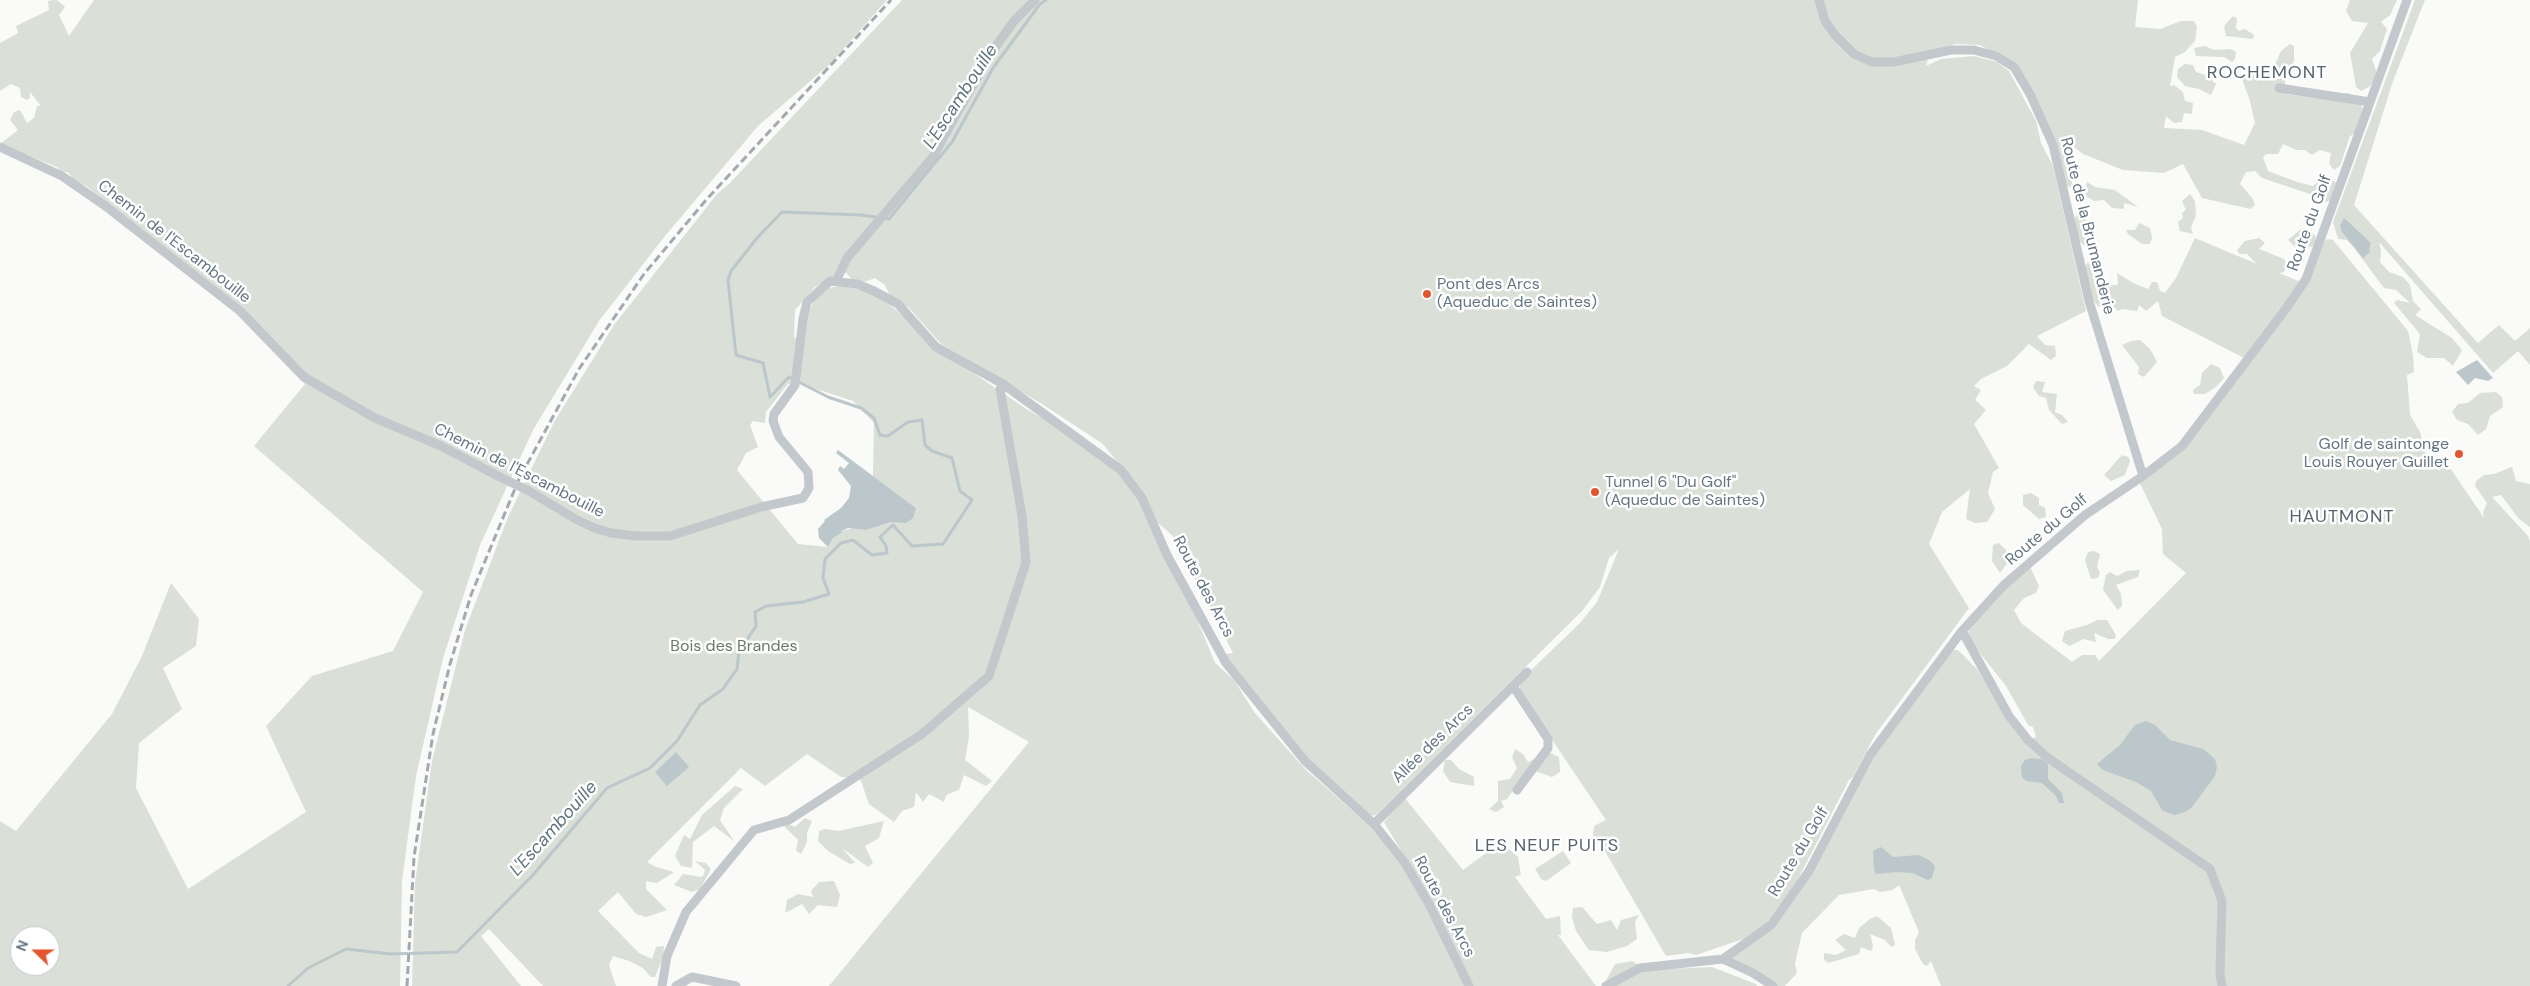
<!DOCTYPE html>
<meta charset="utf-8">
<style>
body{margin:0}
#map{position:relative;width:2530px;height:986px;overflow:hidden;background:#fafaf8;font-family:"DM Sans",sans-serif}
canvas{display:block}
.north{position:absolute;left:10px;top:926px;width:50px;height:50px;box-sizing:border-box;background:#fff;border:1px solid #c1c8cd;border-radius:50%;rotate:292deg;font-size:14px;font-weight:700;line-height:20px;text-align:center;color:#657683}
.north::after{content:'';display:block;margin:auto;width:18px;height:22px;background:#e4572e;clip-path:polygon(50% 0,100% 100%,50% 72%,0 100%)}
</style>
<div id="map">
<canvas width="2530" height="986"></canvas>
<div class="north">N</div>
</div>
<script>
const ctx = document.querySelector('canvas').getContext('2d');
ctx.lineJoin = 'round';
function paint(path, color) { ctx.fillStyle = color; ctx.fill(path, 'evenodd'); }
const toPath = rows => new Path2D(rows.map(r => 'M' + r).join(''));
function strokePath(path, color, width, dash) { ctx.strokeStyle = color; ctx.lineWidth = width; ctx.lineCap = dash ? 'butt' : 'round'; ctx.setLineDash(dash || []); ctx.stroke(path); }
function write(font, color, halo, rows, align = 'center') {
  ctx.font = font + ' "DM Sans",sans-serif'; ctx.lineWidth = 5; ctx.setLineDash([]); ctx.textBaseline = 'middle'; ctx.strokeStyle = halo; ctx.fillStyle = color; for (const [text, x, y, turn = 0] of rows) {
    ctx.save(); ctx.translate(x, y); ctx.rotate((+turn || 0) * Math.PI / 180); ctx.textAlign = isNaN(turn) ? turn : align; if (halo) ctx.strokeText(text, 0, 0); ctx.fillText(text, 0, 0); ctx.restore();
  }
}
paint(toPath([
 [53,0,57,0,65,7,59,15,69,36,94,0,887,0,829,65,758,126,665,236,599,321,533,430,480,545,443,658,416,776,402,881,400,986,0,986,0,821,16,831,112,714,142,656,171,583,199,619,196,646,163,668,182,709,139,743,136,788,188,889,306,812,266,726,312,676,393,651,423,592,254,446,305,384,291,369,201,276,85,185,77,184,68,172,62,172,57,167,0,144,18,130,10,120,14,112,20,110,27,123,34,118,37,106,41,106,30,92,30,98,27,100,21,97,20,88,11,84,0,91,0,43,18,33,16,26,49,10,48,1],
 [20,936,50,936,50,966,20,966],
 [902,0,2138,0,2135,27,2160,29,2181,21,2194,21,2197,27,2195,41,2185,52,2175,57,2170,86,2174,85,2183,92,2185,101,2193,103,2192,114,2184,113,2182,122,2174,123,2166,116,2164,128,2202,130,2244,145,2255,123,2250,101,2242,79,2258,72,2269,78,2281,51,2290,44,2294,46,2294,61,2285,81,2286,94,2330,100,2338,93,2349,93,2361,105,2364,112,2356,133,2350,136,2340,166,2334,170,2329,164,2331,153,2320,150,2312,155,2305,150,2296,150,2283,144,2278,154,2266,154,2263,157,2268,171,2297,182,2313,186,2327,175,2336,183,2331,200,2323,203,2310,194,2262,178,2255,171,2246,172,2240,184,2253,199,2255,205,2251,209,2202,198,2183,164,2164,173,2123,170,2083,154,2065,140,2063,142,2072,183,2071,188,2066,185,2039,120,2016,75,1999,55,1980,45,1956,44,1931,50,1926,66,1941,59,1974,56,1997,62,2009,71,2036,121,2041,143,2053,166,2086,311,2037,336,2045,345,2055,346,2056,356,2051,360,2029,344,2007,366,1981,379,1974,386,1981,390,1975,400,1986,410,1974,424,1999,468,1993,472,1988,493,1995,509,1987,522,1975,523,1966,519,1970,489,1942,512,1929,544,1969,608,1875,735,1853,777,1849,780,1797,881,1766,924,1743,939,1696,955,1688,953,1666,956,1606,853,1593,836,1594,826,1606,820,1520,692,1520,684,1524,677,1580,623,1597,602,1619,549,1609,558,1600,587,1582,611,1376,815,1370,816,1305,761,1224,664,1226,654,1233,653,1209,607,1173,536,1149,515,1196,617,1215,663,1234,680,1254,712,1306,770,1369,825,1401,865,1429,909,1466,986,829,986,1029,742,968,707,969,736,965,760,992,781,986,786,964,775,959,790,946,795,944,802,929,794,923,802,916,792,914,807,902,811,894,822,869,804,860,778,841,777,807,754,765,786,741,768,647,862,656,867,674,872,657,883,646,881,646,889,667,910,646,917,636,914,618,892,598,911,639,953,652,959,656,947,664,946,663,957,655,977,651,977,643,968,629,961,613,956,609,965,616,986,543,986,489,929,481,936,521,986,412,986,415,883,432,761,465,630,508,517,554,422,614,325,717,194,729,184],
 [844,271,853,280,861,283,875,278,885,285,889,294,909,308,941,344,1042,404,1103,444,1132,481,1099,451,1028,410,963,366,890,305,867,291,841,286,827,288,816,297,806,317,802,343,794,337,795,310,815,287],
 [798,383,853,401,874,423,873,476,916,508,891,522,866,530,853,528,840,531,842,533,833,538,828,547,798,544,737,470,746,453,758,447,750,425,753,421,765,423,766,412,788,384],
 [2350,0,2397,0,2390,15,2381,22,2387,29,2380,51,2372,59,2376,71,2375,80,2369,87,2361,91,2356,87,2350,53,2368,23,2352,21,2346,11],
 [2415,0,2425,0,2393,81,2354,205,2478,343,2499,325,2515,341,2530,328,2530,365,2518,351,2493,373,2379,242,2381,251,2380,262,2389,272,2403,277,2410,285,2413,301,2421,309,2415,315,2452,338,2462,350,2453,366,2444,358,2427,358,2417,352,2420,334,2394,303,2397,300,2410,303,2396,290,2384,288,2355,249,2347,240,2338,239,2333,222],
 [2233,16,2237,18,2236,28,2239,31,2245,29,2254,35,2253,39,2226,36,2224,26],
 [2205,46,2214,50,2230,49,2236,52,2235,59,2232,62,2224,57,2196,56,2194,48],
 [2185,64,2193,65,2196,72,2208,76,2216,84,2211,95,2199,89,2185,86,2177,77,2178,69],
 [2087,182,2095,187,2115,190,2138,207,2124,203,2124,209,2112,208,2104,200,2094,201,2084,195],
 [2190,194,2195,201,2196,216,2191,227,2193,234,2180,231,2178,222,2183,218,2182,213,2186,210,2182,201],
 [2077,214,2080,214,2088,221,2094,238,2093,244,2085,246,2079,241,2073,222],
 [2139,223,2150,228,2152,238,2150,244,2142,244,2128,234,2126,230,2135,230],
 [2301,229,2312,232,2316,237,2314,246,2297,249,2288,240],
 [2195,238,2257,264,2247,254,2239,254,2237,250,2245,241,2259,238,2265,243,2259,249,2284,259,2287,265,2284,272,2279,273,2303,283,2323,243,2327,239,2333,240,2408,331,2413,355,2414,372,2407,375,2410,415,2420,432,2425,452,2440,464,2448,465,2484,518,2483,512,2487,503,2475,486,2476,481,2484,475,2494,474,2512,467,2516,481,2530,484,2530,527,2519,519,2501,495,2492,497,2528,536,2530,542,2530,986,1941,986,1931,961,1927,966,1923,964,1915,949,1915,940,1919,932,1899,885,1893,890,1880,892,1874,889,1839,895,1802,933,1795,963,1797,973,1785,986,1773,986,1723,959,1772,925,1809,871,1858,779,1951,650,1958,650,1977,669,2016,732,2028,740,2036,737,2033,727,2028,725,2006,686,1968,638,1969,629,2029,564,2039,586,2036,593,2024,598,2014,610,2021,623,2072,662,2082,655,2095,655,2099,661,2186,573,2163,554,2162,529,2138,479,2182,446,2248,360,2162,316,2158,301,2146,311,2139,305,2137,311,2122,309,2118,311,2108,301,2099,307,2092,299,2084,268,2088,262,2094,271,2093,279,2107,285,2118,285,2117,273,2133,283,2148,289,2152,282,2157,282,2160,291,2165,293,2176,278],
 [2140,340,2150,349,2157,362,2144,377,2138,374,2139,367,2122,345,2131,341],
 [2211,364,2220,368,2224,378,2216,387,2205,394,2194,394,2193,390,2200,385,2202,373],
 [2036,381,2045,382,2042,392,2057,394,2055,412,2062,415,2068,422,2062,424,2049,410,2046,398,2039,396,2033,387],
 [2496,392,2502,397,2503,407,2490,416,2486,429,2478,435,2468,424,2457,420,2452,412,2458,404,2468,403,2480,393],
 [2122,455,2128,457,2130,461,2125,475,2111,481,2104,475],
 [2031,493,2039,498,2039,505,2045,508,2046,517,2039,519,2023,505,2023,495],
 [1999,543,2006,550,2008,562,2000,573,1992,561,1993,545],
 [2094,551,2100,554,2097,567,2100,573,2098,578,2091,579,2085,560,2088,552],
 [2140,570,2138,577,2116,585,2121,594,2122,606,2118,610,2103,590,2106,575,2110,572,2117,576,2127,571],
 [2097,620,2107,620,2116,635,2115,639,2108,639,2094,633,2096,642,2084,639,2069,646,2062,641,2065,631,2087,625],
 [1515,749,1523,754,1528,762,1549,752,1559,757,1560,772,1552,777,1535,771,1523,776,1507,799,1501,801,1504,807,1496,812,1489,809,1498,801,1498,781,1510,779,1517,768,1512,757],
 [1445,760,1451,760,1459,769,1474,777,1474,786,1450,782,1443,771],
 [735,786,743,789,724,808,720,820,734,841,714,826,693,842,692,868,681,866,675,856,684,835,690,839,702,815],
 [1404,797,1463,870,1490,850,1495,844,1505,846,1518,857,1521,875,1515,877,1546,919,1560,916,1561,935,1558,935,1596,986,1470,986,1428,896,1384,822],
 [805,818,812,821,807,833,807,842,801,854,796,851,798,840,783,825,787,823,795,827],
 [884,821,879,838,865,846,873,863,868,867,842,848,855,863,850,864,828,851,818,841,819,831,825,829,839,831],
 [1563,851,1571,863,1546,881,1541,879,1535,869],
 [695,861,706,863,711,869,700,889,692,892,674,885,683,874,701,877,704,874,705,870],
 [834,881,840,895,837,907,818,905,809,914,802,904,785,913,787,900,798,894,813,897,811,891,819,882],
 [1582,907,1597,924,1611,920,1617,930,1621,920,1639,915,1635,922,1637,939,1627,946,1607,952,1589,950,1576,931,1572,917,1573,908],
 [1877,916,1891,928,1895,945,1891,947,1885,940,1870,934,1873,946,1871,951,1861,947,1859,954,1828,963,1824,960,1824,953,1836,955,1846,950,1835,940,1844,934,1855,938,1859,928,1870,919],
 [1633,961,1644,970,1712,967,1756,984,1757,986,1603,986,1615,964]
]), '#dadfd7');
paint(toPath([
 [2344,218,2371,243,2369,249,2370,252,2363,258,2342,232,2340,226],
 [2477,360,2493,378,2488,381,2475,378,2468,385,2456,372],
 [838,450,916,508,913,518,906,523,891,522,866,530,848,528,841,531,842,533,833,538,828,547,819,538,818,529,825,521,824,520,841,508,849,498,851,486,838,470,840,466,844,469,849,463,836,453],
 [2146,721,2155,725,2170,740,2203,749,2215,759,2217,767,2215,776,2192,807,2185,812,2175,815,2168,813,2162,810,2151,791,2136,782,2103,770,2097,764,2120,745,2135,725],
 [676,752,689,767,667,786,655,772],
 [2031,758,2041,759,2048,764,2048,779,2062,793,2064,803,2059,803,2056,796,2042,783,2026,781,2022,777,2021,766,2025,760],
 [1881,847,1893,857,1919,855,1929,860,1935,866,1932,878,1928,880,1912,873,1897,872,1876,874,1874,870,1873,851]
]), '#bbc7cb');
strokePath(toPath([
 [288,986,308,968,346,949,391,954,457,952,532,876,607,788,650,768,677,741,700,705,723,689,737,669,739,652,756,626,755,612,766,606,803,602,829,594,823,578,825,559,841,543,853,540,872,555,887,553,886,546,880,537,893,525,912,546,943,544,972,500,960,491,952,458,932,451,925,445,922,420,908,422,888,436,880,435,874,418,861,408,828,397,789,377,770,397,763,363,736,355,728,280,731,271,757,238,782,212,861,215,889,219,952,142,993,68,1040,4,1046,0]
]), '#bbc7cb', 3);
strokePath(toPath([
 [1819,0,1825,21,1835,35,1854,54,1872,62,1894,62,1951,50,1974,50,1996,56,2014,67,2030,94,2053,145,2089,301,2143,476],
 [2279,88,2370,102],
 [0,147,62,176,104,205,240,311,304,377,375,418,441,446,498,476],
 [838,282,838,277,847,258,932,158,991,53,1014,21,1035,0],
 [529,491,577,520,597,529,611,533,636,536,670,536,761,507,803,498,809,488,808,472,779,437,773,421,774,414,795,385,803,319,807,302,830,281,857,284,874,291,898,304,936,347,1003,384,1121,470,1142,498,1167,555,1226,663,1305,761,1374,824,1405,863,1429,904,1469,986],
 [1962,631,2009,716,2028,740,2048,758,2210,869,2222,901,2220,974,2222,986],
 [1513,686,1548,739,1548,748,1517,790],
 [1374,824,1527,672],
 [1723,959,1753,973,1773,986],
 [662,986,667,956,686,912,754,830,789,820,922,734,989,676,1026,562,1022,516,1000,389,1003,384],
 [676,986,692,977,736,986],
 [1606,986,1640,968,1723,959,1771,925,1809,871,1870,755,1962,631,2004,585,2085,515,2143,476,2182,446,2285,310,2306,279,2407,0]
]), '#c3c8cc', 9);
strokePath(toPath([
 [407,986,414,857,433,734,450,664,471,595,519,479,579,369,644,274,706,200,891,0]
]), '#a2aab0', 3, [8, 4]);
strokePath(toPath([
 [498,476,529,491]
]), '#c3c8cc', 9);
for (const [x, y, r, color] of [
 [1427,294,5,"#e4572e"],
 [2459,454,5,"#e4572e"],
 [1595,492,5,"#e4572e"]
]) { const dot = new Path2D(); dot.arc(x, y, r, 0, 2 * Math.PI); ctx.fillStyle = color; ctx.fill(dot); strokePath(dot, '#fff', 2); }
write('16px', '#657683', '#fff', [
 ["Route du Golf",2310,223,-70],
 ["Route de la Brumanderie",2087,226,76],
 ["Chemin de l'Escambouille",174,242,38],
 ["Chemin de l'Escambouille",519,471,27],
 ["Route du Golf",2047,530,-40],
 ["Route des Arcs",1203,587,62],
 ["Allée des Arcs",1433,744,-44],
 ["Route du Golf",1799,852,-59],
 ["Route des Arcs",1444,907,62]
]);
write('16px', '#657683', '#fff', [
 ["Pont des Arcs",1437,285],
 ["(Aqueduc de Saintes)",1437,303],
 ["Golf de saintonge",2449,445,"right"],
 ["Louis Rouyer Guillet",2449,463,"right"],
 ["Tunnel 6 \"Du Golf\"",1605,483],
 ["(Aqueduc de Saintes)",1605,501]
], 'left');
write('16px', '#687a64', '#fff', [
 ["Bois des Brandes",734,647]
]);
ctx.letterSpacing = '1px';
write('18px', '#57646e', '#fff', [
 ["ROCHEMONT",2267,73],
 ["HAUTMONT",2342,517],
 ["LES NEUF PUITS",1547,846]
]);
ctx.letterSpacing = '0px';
write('italic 18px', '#60757c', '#fff', [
 ["L'Escambouille",961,97,-57],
 ["L'Escambouille",554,829,-48]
]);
</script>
